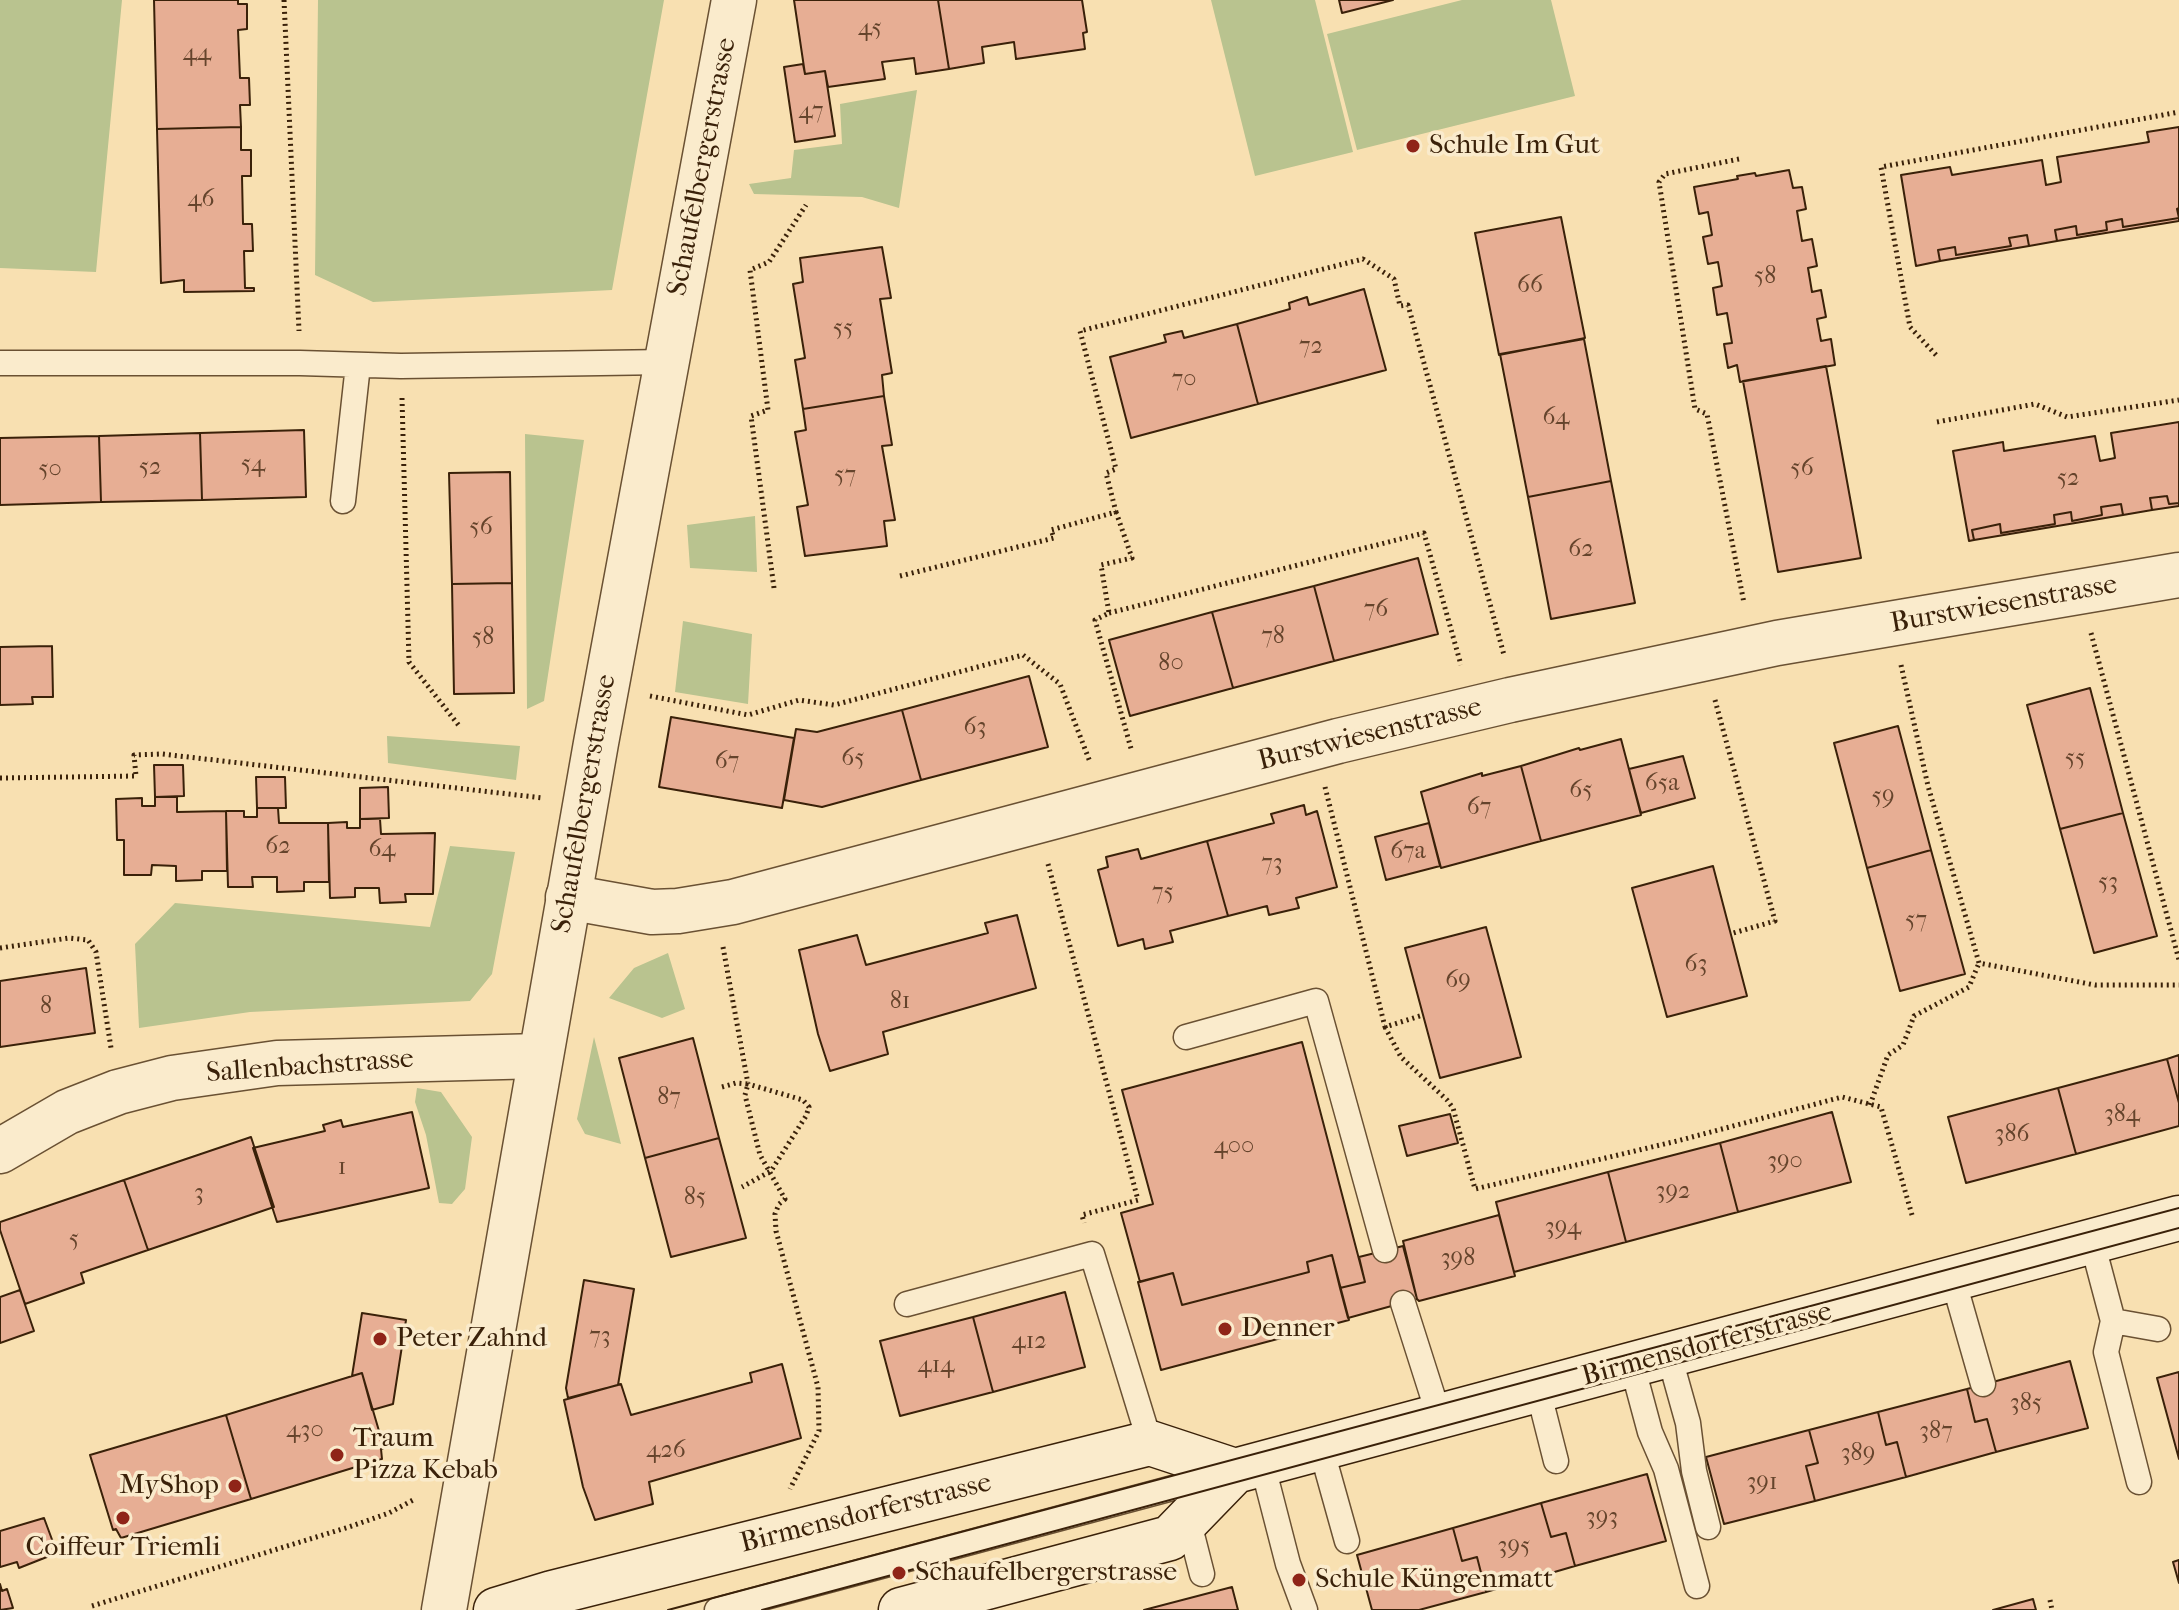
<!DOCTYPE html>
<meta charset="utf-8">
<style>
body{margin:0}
canvas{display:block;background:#f8e0b1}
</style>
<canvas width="2179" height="1610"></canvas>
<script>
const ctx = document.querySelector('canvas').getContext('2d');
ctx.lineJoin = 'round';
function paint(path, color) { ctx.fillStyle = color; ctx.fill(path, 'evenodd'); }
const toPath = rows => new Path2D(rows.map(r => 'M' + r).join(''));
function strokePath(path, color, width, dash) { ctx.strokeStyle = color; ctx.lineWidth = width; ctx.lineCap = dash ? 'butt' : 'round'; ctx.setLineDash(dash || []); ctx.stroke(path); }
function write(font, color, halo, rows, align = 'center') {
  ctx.font = font + ' "IM FELL French Canon",serif'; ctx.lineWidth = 7; ctx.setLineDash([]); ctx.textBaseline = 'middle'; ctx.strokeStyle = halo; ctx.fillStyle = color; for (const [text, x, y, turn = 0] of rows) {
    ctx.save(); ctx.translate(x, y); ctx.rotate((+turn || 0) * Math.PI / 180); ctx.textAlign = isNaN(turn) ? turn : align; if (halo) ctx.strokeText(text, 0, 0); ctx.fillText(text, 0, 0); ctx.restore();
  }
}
paint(toPath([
 [0,0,122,0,96,272,0,268],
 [318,0,664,0,612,290,373,302,315,275],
 [1211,0,1315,0,1353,152,1255,176],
 [1462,0,1551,0,1575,96,1357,150,1327,34],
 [917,90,899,208,862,197,754,194,749,184,791,178,794,150,842,144,840,104],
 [525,434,584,440,544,701,527,709],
 [755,516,757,572,690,568,687,525],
 [683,621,752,634,748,704,675,692],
 [387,736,520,746,516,780,388,763],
 [450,846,515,852,492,974,470,1001,250,1012,139,1028,135,944,175,903,430,927],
 [668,953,685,1009,662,1018,609,998,634,968],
 [594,1037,621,1144,585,1134,577,1119],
 [417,1088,441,1092,472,1137,465,1189,452,1204,439,1203,426,1135,415,1102]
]), '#b9c38f');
const building = toPath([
 [154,0,238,0,238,4,247,4,247,29,238,30,240,78,249,78,250,105,240,105,241,127,157,129,154,0],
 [794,0,938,0,949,69,916,74,914,58,882,62,885,79,828,87,825,71,805,74,794,0],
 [938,0,1082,0,1087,32,1083,33,1085,49,1016,59,1014,42,982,47,984,63,949,69,938,0],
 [1339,0,1393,0,1342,13,1339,0],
 [803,64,805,74,825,71,835,136,795,142,784,67,803,64],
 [241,127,241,150,251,150,251,176,242,176,243,224,252,224,253,251,244,251,245,288,254,288,254,291,184,292,184,280,161,283,157,129,241,127],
 [2179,127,2179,218,2123,227,2122,219,2106,222,2107,230,2077,235,2076,226,2055,230,2057,241,2029,246,2027,235,2009,238,2011,246,1956,255,1955,247,1938,250,1940,261,1916,266,1901,175,1950,167,1952,175,2042,160,2046,185,2061,182,2057,157,2149,142,2147,132,2179,127],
 [1789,170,1793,188,1802,187,1806,209,1797,211,1802,241,1812,239,1817,266,1808,268,1812,292,1821,290,1826,317,1817,319,1821,341,1831,339,1835,365,1740,382,1737,365,1728,368,1724,344,1732,343,1727,313,1717,315,1713,288,1722,286,1718,262,1708,264,1703,237,1712,235,1708,212,1699,214,1694,187,1738,179,1737,176,1755,173,1756,176,1789,170],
 [2179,208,2179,221,2057,241,2055,230,2076,226,2077,235,2107,230,2106,222,2122,219,2123,227,2179,218,2177,209,2179,208],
 [1561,217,1585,338,1499,355,1475,233,1561,217],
 [2027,235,2029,246,1940,261,1938,250,1955,247,1956,255,2011,246,2009,238,2027,235],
 [882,247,891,298,880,299,892,373,882,375,884,396,803,409,795,360,805,358,793,284,803,282,800,258,882,247],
 [1364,289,1386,370,1258,404,1237,324,1290,309,1289,303,1307,297,1309,305,1364,289],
 [1237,324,1258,404,1131,438,1110,357,1166,342,1164,335,1182,331,1184,338,1237,324],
 [1584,339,1611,481,1528,497,1500,354,1584,339],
 [1826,366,1861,558,1778,572,1743,381,1826,366],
 [884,396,892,445,882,446,895,520,884,521,887,546,805,556,797,507,808,505,795,432,806,430,803,409,884,396],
 [2179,422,2179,503,2169,504,2167,496,2150,498,2152,510,2123,515,2121,504,2101,507,2102,515,2072,521,2071,512,2054,515,2055,524,2001,533,2000,524,1972,530,1974,540,1969,541,1953,451,2003,442,2004,451,2095,436,2100,461,2115,458,2111,433,2179,422],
 [304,430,306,497,202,500,200,433,304,430],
 [200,433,202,500,101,502,99,436,200,433],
 [99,436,101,502,0,505,0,438,99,436],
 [510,472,512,583,452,584,449,473,510,472],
 [1611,481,1635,603,1551,619,1528,497,1611,481],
 [2167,496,2169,504,2179,503,2179,506,2152,510,2150,498,2167,496],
 [2121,504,2123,515,1974,540,1972,530,2000,524,2001,533,2055,524,2054,515,2071,512,2072,521,2102,515,2101,507,2121,504],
 [1418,558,1438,634,1334,661,1314,586,1418,558],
 [512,583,514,693,454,694,452,584,512,583],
 [1314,586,1334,661,1233,688,1212,612,1314,586],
 [1212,612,1233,688,1130,716,1109,640,1212,612],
 [52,646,53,697,32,697,33,704,0,705,0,647,52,646],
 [1029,676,1048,747,921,780,902,710,1029,676],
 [2090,688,2123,813,2060,829,2027,705,2090,688],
 [902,710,921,780,822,807,784,800,796,729,817,732,902,710],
 [671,717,794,738,782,808,659,787,671,717],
 [1898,726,1931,850,1867,868,1834,743,1898,726],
 [1621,739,1641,815,1541,841,1521,766,1579,748,1580,750,1621,739],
 [1683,756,1695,798,1641,813,1629,769,1683,756],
 [154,765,183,765,184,796,155,797,154,765],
 [1521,766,1541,841,1441,868,1421,792,1482,773,1482,776,1521,766],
 [256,777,285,777,286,808,257,808,256,777],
 [388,787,389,818,360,819,360,788,388,787],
 [155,797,177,797,177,812,226,811,227,871,202,871,202,880,176,881,176,866,152,865,151,875,124,875,124,840,117,840,116,799,142,798,142,806,155,806,155,797],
 [1304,805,1306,815,1317,811,1337,887,1296,898,1299,908,1269,915,1267,906,1228,916,1207,841,1274,823,1271,814,1304,805],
 [257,808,278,808,279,823,328,823,329,882,304,882,304,891,277,892,277,877,252,877,253,887,228,887,226,811,244,811,244,817,257,817,257,808],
 [2123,813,2157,936,2094,953,2060,829,2123,813],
 [360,819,380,819,381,834,435,833,433,894,405,894,406,902,380,903,379,888,355,888,355,897,330,898,328,823,347,822,347,828,360,828,360,819],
 [1429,823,1440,866,1386,880,1375,837,1429,823],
 [1207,841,1228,916,1170,931,1173,942,1145,949,1143,939,1118,946,1098,870,1108,867,1106,857,1138,849,1141,859,1207,841],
 [1931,850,1965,974,1900,991,1867,868,1931,850],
 [1713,866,1747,996,1667,1017,1632,888,1713,866],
 [1017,915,1036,988,883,1032,888,1054,830,1071,818,1034,799,950,857,935,866,965,988,933,985,923,1017,915],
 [1486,927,1521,1057,1440,1078,1405,948,1486,927],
 [86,968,95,1033,0,1047,0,981,86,968],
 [693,1038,719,1138,645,1158,619,1058,693,1038],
 [1302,1042,1365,1282,1340,1288,1332,1255,1307,1262,1309,1272,1182,1305,1173,1273,1140,1282,1121,1213,1153,1204,1122,1090,1302,1042],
 [2179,1055,2179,1103,2167,1059,2179,1055],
 [2167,1059,2179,1103,2179,1126,2076,1154,2058,1088,2167,1059],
 [2058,1088,2076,1154,1966,1183,1948,1117,2058,1088],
 [412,1112,429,1188,277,1222,253,1148,325,1131,323,1125,341,1120,343,1127,412,1112],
 [1832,1112,1851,1182,1738,1212,1720,1143,1832,1112],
 [1450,1114,1458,1143,1407,1156,1399,1126,1450,1114],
 [251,1137,274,1207,148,1250,124,1180,251,1137],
 [719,1138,746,1238,671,1257,645,1158,719,1138],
 [1720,1143,1738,1212,1626,1242,1608,1172,1720,1143],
 [1608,1172,1626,1242,1514,1272,1496,1202,1608,1172],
 [124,1180,148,1250,81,1273,84,1283,25,1304,0,1230,0,1222,124,1180],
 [1499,1215,1515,1276,1419,1301,1417,1299,1403,1241,1499,1215],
 [1403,1246,1417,1299,1348,1318,1340,1288,1365,1282,1359,1257,1403,1246],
 [1332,1255,1349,1320,1161,1370,1138,1282,1173,1273,1182,1305,1309,1272,1307,1262,1332,1255],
 [584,1280,634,1289,618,1385,568,1398,566,1388,584,1280],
 [20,1290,34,1331,0,1343,0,1297,20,1290],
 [1065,1292,1085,1367,993,1392,973,1317,1065,1292],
 [362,1313,406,1320,393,1404,372,1410,362,1373,352,1376,362,1313],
 [973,1317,993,1392,900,1416,880,1341,973,1317],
 [2070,1361,2088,1428,1996,1452,1987,1419,1975,1422,1967,1389,2070,1361],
 [782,1364,801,1438,649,1482,653,1504,595,1520,583,1487,564,1400,621,1384,631,1415,752,1382,750,1373,782,1364],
 [2179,1372,2179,1459,2157,1378,2179,1372],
 [362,1373,384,1448,381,1449,382,1459,251,1499,226,1415,362,1373],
 [1967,1389,1975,1422,1987,1419,1996,1452,1906,1477,1897,1442,1886,1445,1878,1412,1967,1389],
 [1878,1412,1886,1445,1897,1442,1906,1477,1815,1501,1806,1466,1818,1463,1809,1430,1878,1412],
 [226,1415,251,1499,121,1538,116,1529,113,1530,90,1455,226,1415],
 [1809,1430,1818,1463,1806,1466,1815,1501,1724,1524,1706,1457,1809,1430],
 [1647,1474,1666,1541,1575,1566,1566,1533,1551,1537,1541,1503,1647,1474],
 [1541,1503,1551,1537,1566,1533,1575,1566,1486,1592,1477,1557,1462,1561,1453,1528,1541,1503],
 [44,1518,57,1553,19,1568,17,1562,0,1567,0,1531,44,1518],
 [1453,1528,1462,1561,1477,1557,1486,1592,1419,1610,1372,1610,1357,1555,1453,1528],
 [2179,1560,2179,1583,2173,1562,2179,1560],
 [0,1584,2,1591,7,1589,13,1608,0,1610,0,1584],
 [1232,1587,1238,1610,1144,1610,1232,1587],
 [2033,1599,2036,1610,1993,1610,2033,1599]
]);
paint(building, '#e7ae94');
strokePath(building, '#3a2109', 2);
const service = toPath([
 [0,363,300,363,401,366,667,362],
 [343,501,358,365],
 [1186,1037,1316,1001,1385,1250],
 [2092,1242,2113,1321,2106,1352,2139,1482],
 [1953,1279,1983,1384],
 [1403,1303,1439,1416],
 [907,1304,1092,1254,1150,1443],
 [2113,1321,2158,1329],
 [1669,1355,1688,1423,1694,1471,1708,1527],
 [1632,1365,1650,1432,1666,1469,1697,1586],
 [1538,1390,1556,1461],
 [1321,1448,1347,1541],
 [1262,1463,1288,1564,1305,1610],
 [1188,1519,1202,1574],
 [717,1610,1225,1474]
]);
const minor = toPath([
 [568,897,652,912,678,911,733,902,1338,741,1510,700,1777,643,2179,575],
 [0,1151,67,1112,118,1092,172,1078,277,1063,540,1056]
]);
const tertiary = toPath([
 [444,1610,596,743,734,0]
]);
const secondary = toPath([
 [496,1610,552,1593,1150,1443,1235,1471],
 [901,1610,1170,1538,1235,1471,2179,1218]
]);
strokePath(service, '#6a5133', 27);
strokePath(minor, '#6a5133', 47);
strokePath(tertiary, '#6a5133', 47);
strokePath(secondary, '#3a2109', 47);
strokePath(toPath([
 [284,0,299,331],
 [1739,159,1665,174,1659,182,1695,409,1707,414,1744,603],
 [1936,355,1910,327,1881,167,2179,112],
 [402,398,409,662,460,727],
 [1937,422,2035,404,2067,417,2179,400],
 [1116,512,1132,558,1101,565,1109,613,1095,620,1132,752],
 [900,576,1054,538,1051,530,1116,512,1106,473,1116,469,1080,331,1363,259,1394,279,1400,306,1408,305,1504,655],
 [774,588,751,416,768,410,750,270,769,262,806,205],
 [1109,613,1424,533,1461,665],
 [2091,633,2179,960],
 [1901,665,1928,786,1979,963,2095,985,2179,985],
 [650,696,748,715,799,700,834,705,1023,655,1060,684,1090,762],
 [1715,700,1775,921,1730,934],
 [0,778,136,776,134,755,162,754,543,798],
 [1325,787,1385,1027,1423,1015],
 [1048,864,1138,1200,1082,1215,1084,1223],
 [723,947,748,1084,803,1100,809,1107,806,1116,771,1171,742,1187],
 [0,948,69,938,88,940,96,952,111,1048],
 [1385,1027,1401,1057,1447,1100,1453,1108,1475,1189,1677,1141,1842,1097,1881,1107,1912,1215],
 [722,1087,736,1083,748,1084,745,1095,760,1155,785,1199,779,1204,775,1214,776,1231,818,1387,819,1431,790,1489],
 [1870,1105,1888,1055,1903,1045,1914,1016,1969,987,1979,963],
 [2050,1600,2052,1610],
 [92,1606,349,1527,389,1513,415,1499]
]), '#3a2109', 5, [2, 4]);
strokePath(service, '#faebcc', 24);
strokePath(minor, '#faebcc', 44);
strokePath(tertiary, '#faebcc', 44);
strokePath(secondary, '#faebcc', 44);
strokePath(toPath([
 [668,1610,2179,1208],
 [762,1610,2179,1228]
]), '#3a2109', 2);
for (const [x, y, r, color] of [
 [1413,146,8,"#8f2418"],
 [1225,1329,8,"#8f2418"],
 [380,1339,8,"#8f2418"],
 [337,1455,8,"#8f2418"],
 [235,1486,8,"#8f2418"],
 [123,1518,8,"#8f2418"],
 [899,1573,8,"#8f2418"],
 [1299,1580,8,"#8f2418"]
]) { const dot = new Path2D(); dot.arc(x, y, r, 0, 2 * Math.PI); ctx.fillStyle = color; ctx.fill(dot); strokePath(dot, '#faebcc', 3); }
write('24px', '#65442c', null, [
 ["45",870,29],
 ["44",197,54],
 ["47",811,112],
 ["46",201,200],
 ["58",1765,277],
 ["66",1530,286],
 ["55",843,329],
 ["72",1311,347],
 ["70",1184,380],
 ["64",1556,418],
 ["54",253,465],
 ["52",150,468],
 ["56",1802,469],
 ["50",50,470],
 ["57",845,476],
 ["52",2068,479],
 ["56",481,528],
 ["62",1581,550],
 ["76",1376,610],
 ["78",1273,637],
 ["58",483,638],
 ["80",1171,664],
 ["63",975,728],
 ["65",853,759],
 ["55",2075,759],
 ["67",727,762],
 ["65a",1662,784],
 ["65",1581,791],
 ["59",1883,797],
 ["67",1479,808],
 ["62",278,847],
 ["64",382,850],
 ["67a",1408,852],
 ["73",1272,864],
 ["53",2108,883],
 ["75",1163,893],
 ["57",1916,921],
 ["63",1696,965],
 ["69",1458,981],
 ["81",900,1002],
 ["8",46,1007],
 ["87",669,1098],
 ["384",2122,1115],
 ["386",2012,1135],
 ["400",1234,1147],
 ["390",1785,1162],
 ["1",342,1168],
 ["392",1673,1192],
 ["3",199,1194],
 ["85",695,1198],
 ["394",1563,1228],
 ["5",74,1240],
 ["398",1458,1259],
 ["73",600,1337],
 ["412",1029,1342],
 ["414",936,1366],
 ["385",2026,1404],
 ["430",305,1431],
 ["387",1936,1432],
 ["426",666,1451],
 ["389",1858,1454],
 ["391",1762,1483],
 ["393",1602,1518],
 ["395",1514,1547]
]);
write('28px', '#3a2109', '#faebcc', [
 ["Schule Im Gut",1429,146],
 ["Denner",1241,1329],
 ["Peter Zahnd",396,1339],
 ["Traum",353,1439],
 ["Pizza Kebab",353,1471],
 ["MyShop",219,1486,"right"],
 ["Coiffeur Triemli",123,1548,"center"],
 ["Schaufelbergerstrasse",915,1573],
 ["Schule Küngenmatt",1315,1580]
], 'left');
write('28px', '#3a2109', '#faebcc', [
 ["Schaufelbergerstrasse",703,167,-79],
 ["Burstwiesenstrasse",2004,605,-10],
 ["Burstwiesenstrasse",1370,735,-14],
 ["Schaufelbergerstrasse",585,804,-80],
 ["Sallenbachstrasse",310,1067,-4],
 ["Birmensdorferstrasse",1707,1345,-15],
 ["Birmensdorferstrasse",866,1514,-14]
]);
</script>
